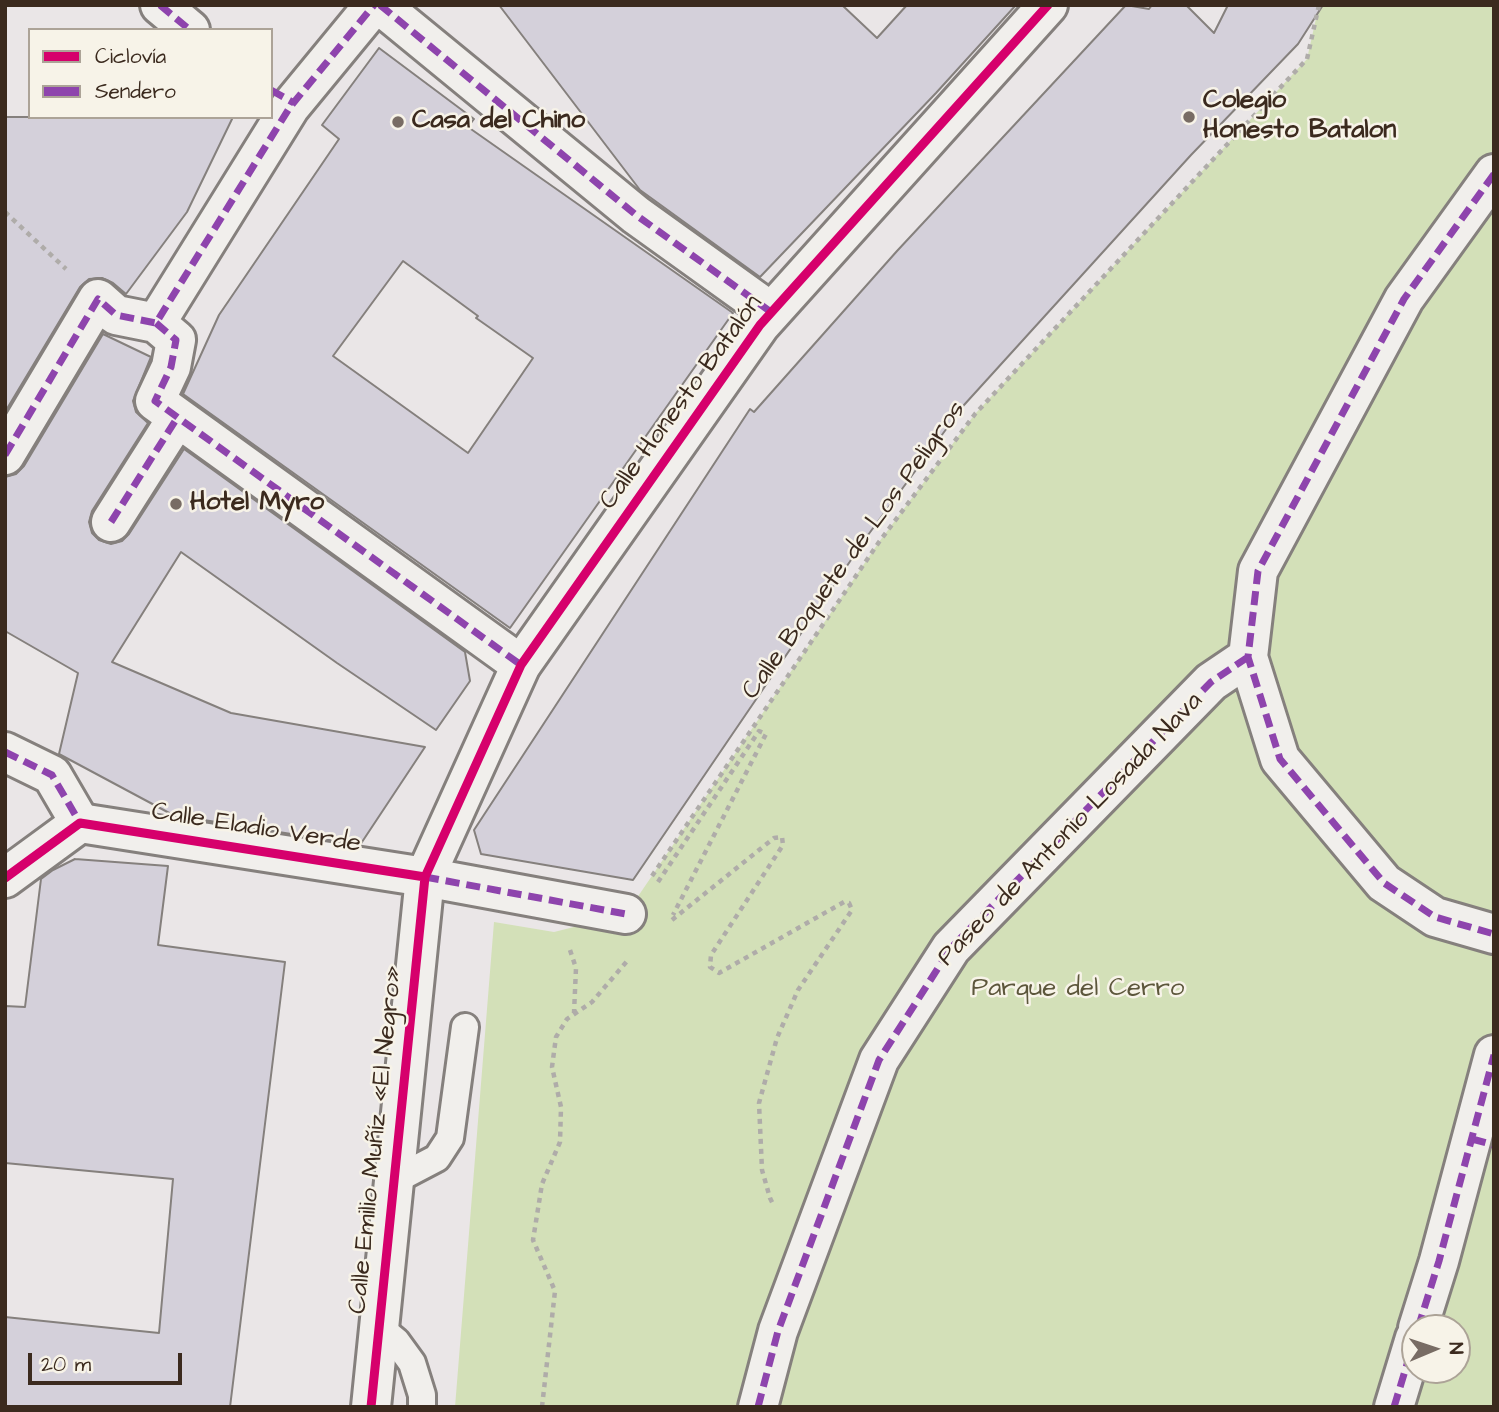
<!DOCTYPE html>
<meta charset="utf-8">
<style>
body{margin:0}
#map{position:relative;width:1499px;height:1412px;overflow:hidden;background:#eae6e7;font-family:"Architects Daughter",sans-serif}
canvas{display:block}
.frame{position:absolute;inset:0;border:7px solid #3b2a1e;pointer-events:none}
.legend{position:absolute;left:28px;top:28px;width:245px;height:91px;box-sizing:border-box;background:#f7f3e8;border:2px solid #aca397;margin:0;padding:9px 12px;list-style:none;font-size:21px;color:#3b2a1e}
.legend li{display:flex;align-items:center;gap:14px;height:35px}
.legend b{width:35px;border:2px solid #aca397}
.north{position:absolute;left:1401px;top:1314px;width:70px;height:70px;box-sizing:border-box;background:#f7f3e8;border:2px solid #aca397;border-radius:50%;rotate:88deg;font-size:19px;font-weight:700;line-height:28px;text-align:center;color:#3b2a1e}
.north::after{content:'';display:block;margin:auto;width:24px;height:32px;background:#786c64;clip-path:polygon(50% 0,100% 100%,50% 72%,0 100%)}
.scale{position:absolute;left:28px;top:1353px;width:154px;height:32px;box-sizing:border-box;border:4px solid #3b2a1e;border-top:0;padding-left:9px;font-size:21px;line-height:24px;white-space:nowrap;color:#3b2a1e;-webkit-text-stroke:5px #f7f3e8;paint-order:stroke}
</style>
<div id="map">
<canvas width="1499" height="1412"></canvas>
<div class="frame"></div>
<ul class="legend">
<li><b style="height:9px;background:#d6006c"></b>Ciclovía</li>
<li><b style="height:9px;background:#8e44ad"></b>Sendero</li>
</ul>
<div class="north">N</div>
<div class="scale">20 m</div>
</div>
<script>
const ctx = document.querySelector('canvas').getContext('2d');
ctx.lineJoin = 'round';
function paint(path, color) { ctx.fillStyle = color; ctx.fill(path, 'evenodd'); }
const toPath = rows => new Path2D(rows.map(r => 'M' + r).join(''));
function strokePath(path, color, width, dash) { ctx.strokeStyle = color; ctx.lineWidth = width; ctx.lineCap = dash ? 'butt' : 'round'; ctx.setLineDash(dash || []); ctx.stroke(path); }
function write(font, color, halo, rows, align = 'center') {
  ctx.font = font + ' "Architects Daughter",sans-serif'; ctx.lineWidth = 5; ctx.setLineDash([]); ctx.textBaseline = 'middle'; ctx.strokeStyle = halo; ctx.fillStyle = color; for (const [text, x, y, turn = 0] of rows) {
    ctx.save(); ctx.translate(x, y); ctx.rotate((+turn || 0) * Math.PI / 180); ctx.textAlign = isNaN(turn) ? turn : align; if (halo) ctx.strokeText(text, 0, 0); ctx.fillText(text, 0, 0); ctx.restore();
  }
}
paint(toPath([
 [1319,5,1494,5,1494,1407,455,1407,494,922,554,932,626,914,879,542,975,414,1307,59],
 [1415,1328,1457,1328,1457,1370,1415,1370]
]), '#d3e0b8');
const building = toPath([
 [499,5,842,5,877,38,907,5,1016,5,936,93,760,277,640,190,499,5],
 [1126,5,1149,9,1152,5,1186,5,1214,33,1228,5,1323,5,1298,44,1191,155,964,405,868,535,633,880,481,854,474,830,750,409,754,412,897,251,1126,5],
 [379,48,474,119,468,127,733,313,510,628,183,394,219,315,339,139,322,125,379,48],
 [403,261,478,316,476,318,533,358,468,453,333,356,403,261],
 [5,117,233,117,187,212,126,294,113,283,102,278,89,279,80,287,5,412,5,117],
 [103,334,151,357,133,401,136,412,148,423,92,511,89,522,92,533,99,540,111,544,122,541,129,534,184,449,465,652,470,681,436,730,337,663,181,552,112,662,231,713,425,747,360,845,185,817,174,812,173,815,59,754,78,673,5,631,5,477,16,474,24,466,103,334],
 [75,859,168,866,158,945,285,962,230,1407,5,1407,5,1317,159,1333,173,1179,5,1163,5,1006,25,1007,41,879,53,870,75,859]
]);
paint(building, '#d4d0da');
strokePath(building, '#85807d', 2);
const service = toPath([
 [395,1180,437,1158,450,1138,465,1027],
 [379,1327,396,1341,412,1363,422,1395,422,1407]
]);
const pedestrian = toPath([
 [160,5,190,30],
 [380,5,636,215,771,312],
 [1494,174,1404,299,1258,571,1248,657,1280,759,1384,883,1435,917,1494,934],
 [156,323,176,340,171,367,155,401,521,665],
 [5,455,98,299,116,315,156,323,290,107,374,5],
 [111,522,177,418],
 [5,752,52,775,80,823],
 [425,877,626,914],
 [1418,1328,1439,1261,1494,1055],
 [758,1407,778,1331,879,1060,951,948,1211,682,1248,657],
 [1394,1407,1415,1338]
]);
const minor = toPath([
 [5,878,80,823,425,877],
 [371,1407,425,877,521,665,760,325,1048,5]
]);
strokePath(service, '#85807d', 32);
strokePath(pedestrian, '#85807d', 44);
strokePath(minor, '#85807d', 44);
strokePath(toPath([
 [5,212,66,269],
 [652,876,879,542,975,414,1307,59,1319,5],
 [658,882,759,731,766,734,673,915],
 [672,920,774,838,782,837,783,845,711,955,710,967,719,973,844,902,849,903,852,910,798,990,777,1038,759,1103,762,1170,770,1198,774,1206],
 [570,950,576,968,574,1013],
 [542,1407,555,1291,533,1240,542,1184,560,1142,561,1107,552,1067,556,1037,567,1019,592,1002,628,960]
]), '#afaca9', 4.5, [5, 5]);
strokePath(service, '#f1efec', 26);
strokePath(pedestrian, '#f1efec', 38);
strokePath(minor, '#f1efec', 38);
strokePath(toPath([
 [160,5,190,30],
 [380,5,636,215,771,312],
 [271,90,294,103],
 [1494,174,1404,299,1258,571,1248,657,1280,759,1384,883,1435,917,1494,934],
 [156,323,176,340,171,367,155,401,521,665],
 [5,455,98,299,116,315,156,323,290,107,374,5],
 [111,522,177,418],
 [5,752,52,775,80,823],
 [425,877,626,914],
 [1472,1139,1494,1145],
 [1418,1328,1439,1261,1494,1055],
 [758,1407,778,1331,879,1060,951,948,1211,682,1248,657],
 [1394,1407,1415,1338]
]), '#8e44ad', 7, [14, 7]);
strokePath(toPath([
 [5,878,80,823,425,877],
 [371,1407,425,877,521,665,760,325,1048,5]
]), '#d6006c', 9);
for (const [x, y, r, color] of [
 [1189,117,7,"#786c64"],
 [398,122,7,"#786c64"],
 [176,504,7,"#786c64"]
]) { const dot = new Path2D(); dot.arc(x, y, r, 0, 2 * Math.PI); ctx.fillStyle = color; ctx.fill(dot); strokePath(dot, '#f7f3e8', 2.5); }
write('bold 26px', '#3b2a1e', '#f7f3e8', [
 ["Colegio",1203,102],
 ["Honesto Batalon",1203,132],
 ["Casa del Chino",412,122],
 ["Hotel Myro",190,504]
], 'left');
write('26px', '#3b2a1e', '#f7f3e8', [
 ["Calle Honesto Batalón",682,403,-54],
 ["Calle Boquete de Los Peligros",855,551,-54],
 ["Calle Eladio Verde",256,829,9],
 ["Paseo de Antonio Losada Nava",1071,830,-46],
 ["Calle Emilio Muñíz «El Negro»",377,1140,-84]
]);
write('26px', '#5c563b', '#f7f3e8', [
 ["Parque del Cerro",1078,990]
]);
</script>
